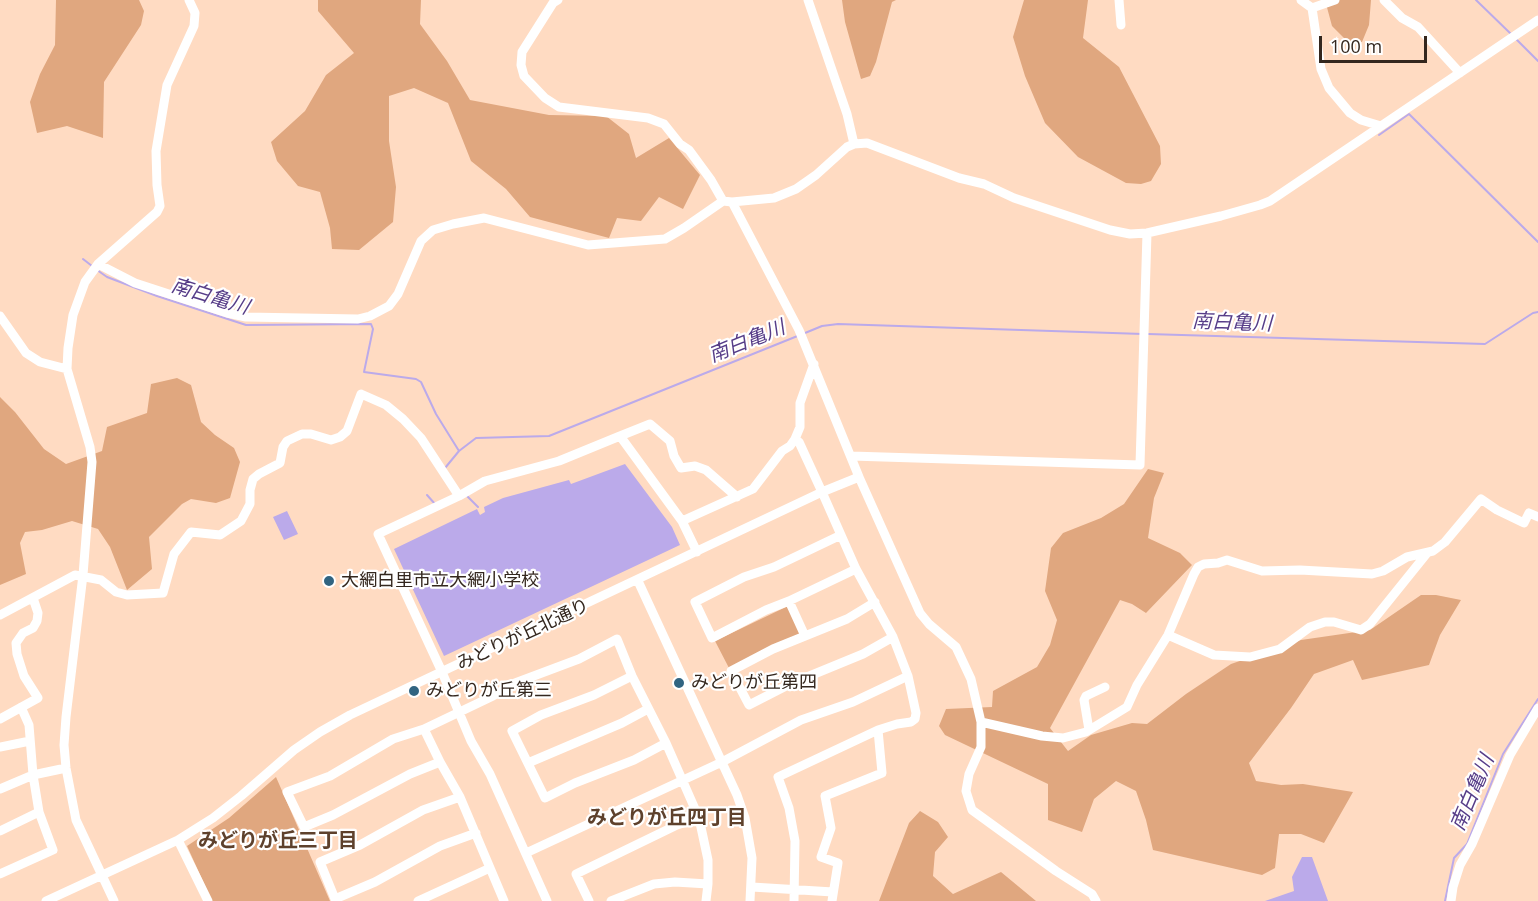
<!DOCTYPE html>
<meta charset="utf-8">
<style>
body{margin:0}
#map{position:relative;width:1538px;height:901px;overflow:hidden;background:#ffdbc2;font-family:"Open Sans",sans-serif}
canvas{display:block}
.scale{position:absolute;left:1319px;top:36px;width:108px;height:27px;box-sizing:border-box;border:3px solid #34271e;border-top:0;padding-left:8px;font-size:18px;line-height:21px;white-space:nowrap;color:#34271e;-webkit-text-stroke:4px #fff;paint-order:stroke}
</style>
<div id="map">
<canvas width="1538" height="901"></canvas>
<div class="scale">100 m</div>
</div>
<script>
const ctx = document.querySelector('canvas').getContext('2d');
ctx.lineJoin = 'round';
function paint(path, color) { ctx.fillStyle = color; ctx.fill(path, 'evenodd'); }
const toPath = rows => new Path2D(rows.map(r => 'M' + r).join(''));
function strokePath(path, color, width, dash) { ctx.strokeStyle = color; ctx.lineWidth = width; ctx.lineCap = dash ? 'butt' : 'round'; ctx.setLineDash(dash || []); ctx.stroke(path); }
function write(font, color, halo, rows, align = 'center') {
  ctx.font = font + ' "Open Sans","Noto Sans JP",sans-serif'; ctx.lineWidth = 4.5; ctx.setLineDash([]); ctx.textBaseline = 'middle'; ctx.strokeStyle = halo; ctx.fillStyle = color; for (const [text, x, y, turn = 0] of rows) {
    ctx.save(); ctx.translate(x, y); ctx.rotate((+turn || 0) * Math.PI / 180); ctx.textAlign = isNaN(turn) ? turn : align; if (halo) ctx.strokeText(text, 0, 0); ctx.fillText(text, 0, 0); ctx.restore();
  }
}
paint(toPath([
 [56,0,139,0,144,11,141,25,104,82,103,138,67,126,37,133,30,102,40,74,55,45],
 [318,0,421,0,420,24,447,61,470,100,549,115,606,116,629,134,636,158,669,138,700,175,683,209,659,197,641,221,617,218,609,238,530,217,506,189,471,161,448,103,414,88,389,96,389,141,396,187,393,222,359,250,332,249,330,228,320,192,298,186,277,161,271,142,305,111,326,75,354,53,318,11],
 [842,0,896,0,892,2,876,62,870,76,861,79,845,22],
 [1024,0,1088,0,1083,38,1119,67,1160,146,1161,164,1151,181,1141,184,1126,183,1078,157,1045,123,1025,76,1013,37],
 [1325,0,1371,0,1369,25,1362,42,1347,41,1332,26],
 [177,378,191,385,201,422,215,435,234,448,240,462,230,498,216,503,191,499,182,504,149,537,152,569,127,590,110,547,98,529,72,521,42,530,25,532,20,543,26,574,0,585,0,397,15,412,44,449,66,464,102,451,107,427,147,413,151,384],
 [1148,469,1164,473,1154,498,1148,538,1180,553,1192,565,1146,613,1132,604,1120,600,1050,728,1068,751,1091,735,1132,723,1147,724,1186,694,1231,664,1301,640,1370,630,1421,595,1436,595,1461,600,1440,635,1429,665,1362,680,1353,660,1314,674,1291,708,1249,763,1256,781,1281,785,1303,784,1353,792,1324,843,1301,834,1279,834,1275,868,1262,875,1153,850,1146,820,1136,791,1116,781,1094,799,1082,832,1048,820,1048,784,945,735,939,726,946,709,992,707,993,691,1037,667,1050,645,1057,620,1045,591,1051,548,1063,533,1101,518,1124,504],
 [788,606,801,635,729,668,715,641],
 [276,777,330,901,212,901,187,846,229,818],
 [920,811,938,822,948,837,935,852,933,876,953,894,1001,872,1036,901,879,901,909,823]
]), '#e0a77f');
paint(toPath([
 [625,464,672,527,680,545,444,656,394,549,477,509,480,515,485,512,484,507,503,498,569,480,571,484],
 [287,511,298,534,284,540,273,517],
 [1302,857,1312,857,1328,901,1265,901,1294,891,1292,877]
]), '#bbaaea');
strokePath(toPath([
 [1476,0,1511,34],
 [1515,38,1538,61],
 [1379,135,1409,114,1538,242],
 [83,259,92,266],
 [97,270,107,277,157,296,246,325,371,324,373,329,364,372,416,379,421,382,436,414,459,451],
 [805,333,822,326,838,324,1143,334],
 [1148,334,1485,344,1533,313,1538,312],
 [445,468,459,451,476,438,549,436,800,335],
 [427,495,435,504],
 [467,496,478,507],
 [1445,901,1454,858,1467,844,1503,754,1538,699]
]), '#bbaaea', 2);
strokePath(toPath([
 [558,0,553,3,522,52,521,65,524,76,545,98,559,107,648,118,664,124,680,144,689,150,711,180,723,201],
 [808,0,847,114,854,144],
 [1119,0,1121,25],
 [1301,0,1312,8,1321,69,1329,88,1350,113,1361,120,1381,126],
 [1384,0,1402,18,1418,27,1460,73],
 [1312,8,1335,0],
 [732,202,799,330,859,477,920,613,929,624,956,647,971,679,981,722,981,747,969,774,966,791,972,810,1056,871,1092,894,1096,901],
 [98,264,135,283,227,313,246,317,358,319,370,316,389,306,398,294,421,241,433,230,453,224,484,218,588,245,665,239,684,228,723,201,732,202,774,198,796,189,816,175,847,147,854,144,867,143,959,178,984,184,1014,198,1110,230,1130,234,1147,233,1221,216,1260,205,1270,201,1538,20],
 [0,316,26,353,40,362,67,369],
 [620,436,650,424,670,441,674,456,681,468,695,466,706,470,737,497],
 [851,456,1140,465,1147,233],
 [682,521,753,489,782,451,790,446,795,439,800,427,800,403,814,364],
 [841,535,774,567,744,577,695,602,712,638,766,610,789,601,856,569],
 [638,581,737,795,745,818,752,858,750,901],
 [789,601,805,636],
 [875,602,847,619,773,649,731,671,749,705,790,684,863,654,893,637],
 [0,615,75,575,101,580,116,592,127,595,163,593,174,554,191,532,220,535,241,521,250,504,250,490,253,479,259,474,280,463,283,447,287,441,302,434,311,434,331,440,340,437,347,431,361,394,386,405,403,419,421,438,459,496],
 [1168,635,1214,655,1250,657,1280,649,1310,627,1325,622,1334,622,1361,630,1370,624,1428,552],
 [632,676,594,695,541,715,512,731,545,798,575,783,634,760,666,743],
 [0,719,38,698,24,676,17,654,16,643,23,633,33,628,37,621,38,613,33,598],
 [981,722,1042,736,1063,738,1086,732,1127,707,1137,685,1168,635,1194,574,1198,567,1204,564,1218,563,1227,560,1262,571,1300,570,1372,574,1383,571,1407,557,1433,551,1445,542,1481,499,1497,510,1524,523,1529,513,1538,517],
 [424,729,440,762,460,797,504,901],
 [1089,730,1084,700,1086,696,1105,687],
 [0,747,30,741],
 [440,762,410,774,333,815,304,827,287,792,330,776,393,739,424,729,493,696,515,683,579,659,617,639,632,676,666,743,699,818,708,860,708,884,706,901],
 [528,763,622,723,648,709],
 [0,789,33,775,66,768],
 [460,797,423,810,360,845,320,862,335,899,375,882,440,846,476,833],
 [0,831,39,812],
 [178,840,208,901],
 [526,853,722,762,801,720,853,702,908,676],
 [0,874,53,850,39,812,33,775,29,725,21,707],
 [752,887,833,892],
 [46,901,178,840,197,828,213,818,241,796,294,750,320,732,350,715,822,492,859,477],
 [114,901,76,820,66,768,64,745,66,717,83,575,92,462,90,447,67,369,68,348,73,315,85,282,98,264,157,212,160,206,157,185,156,151,167,85,194,26,195,13,189,0],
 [418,901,490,868],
 [547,901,490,774,471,741,442,672,378,534,459,496,485,481,559,461,620,436,682,521,697,552],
 [589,901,576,874,677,825,699,818],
 [611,901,654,884,675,882,708,884],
 [794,901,795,841,789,808,778,777,878,730,897,724,911,722,915,719,916,713,908,676,893,637,856,569,822,492,799,442,795,439],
 [832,901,838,863,821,857,831,828,825,796,882,773,878,730],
 [1451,901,1453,887,1460,865,1472,844,1510,755,1538,708]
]), '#fff', 9);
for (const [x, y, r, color] of [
 [329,581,6,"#316481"],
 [679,683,6,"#316481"],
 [414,691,6,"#316481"]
]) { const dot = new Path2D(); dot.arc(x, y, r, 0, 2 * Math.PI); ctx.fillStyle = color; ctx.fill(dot); strokePath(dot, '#fff', 2); }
write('18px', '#34271e', '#fff', [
 ["大網白里市立大網小学校",341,581],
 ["みどりが丘第四",691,683],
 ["みどりが丘第三",426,691]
], 'left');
write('18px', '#34271e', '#fff', [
 ["みどりが丘北通り",523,635,-25]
]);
write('italic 20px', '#573d88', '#fff', [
 ["南白亀川",210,297,17],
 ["南白亀川",1232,323,2],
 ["南白亀川",747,342,-22],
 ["南白亀川",1473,793,-67]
]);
write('bold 20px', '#5e412c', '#fff', [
 ["みどりが丘四丁目",667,818],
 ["みどりが丘三丁目",278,841]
]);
</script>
